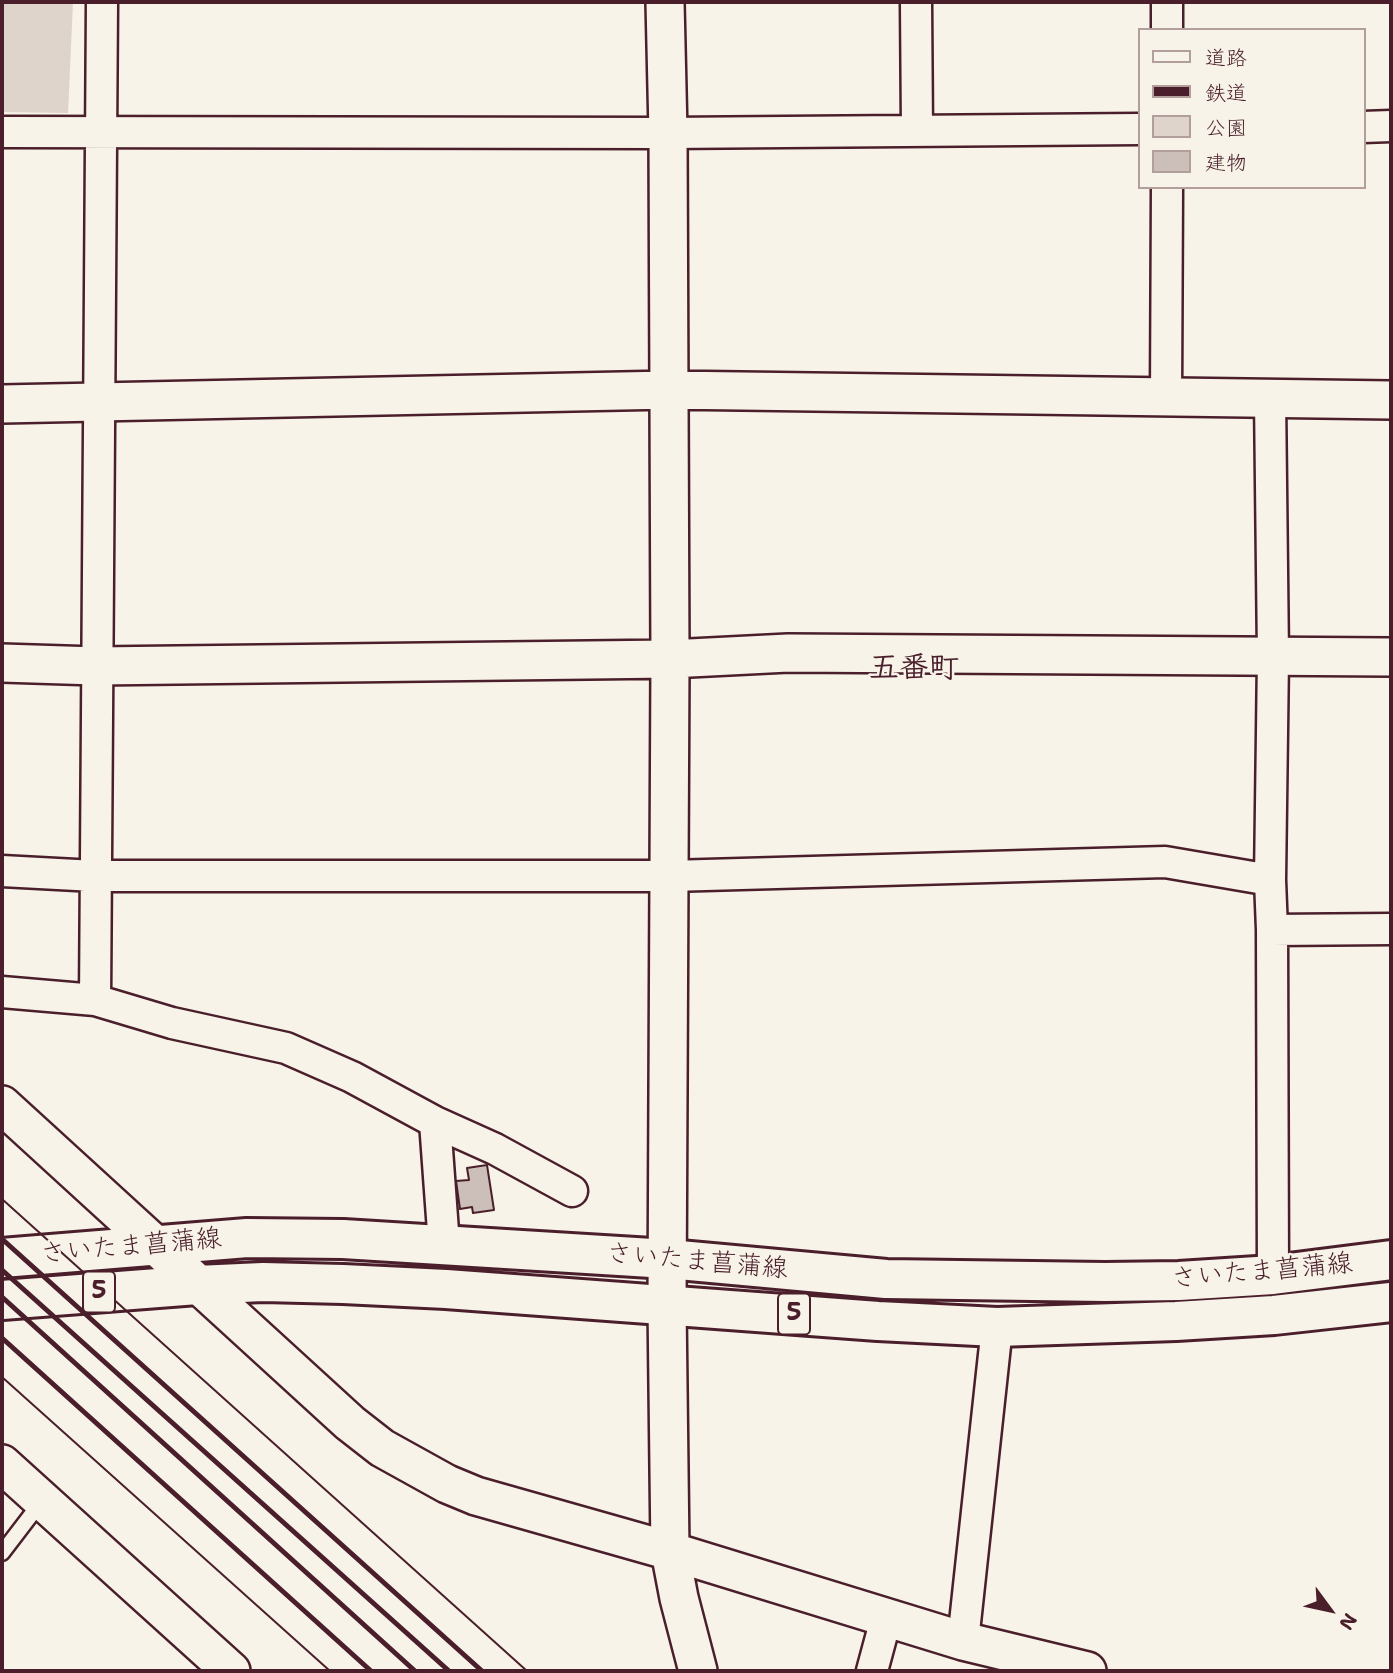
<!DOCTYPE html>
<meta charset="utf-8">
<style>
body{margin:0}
#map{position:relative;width:1393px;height:1673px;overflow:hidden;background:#f7f3e8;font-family:"Shantell Sans","Klee One",sans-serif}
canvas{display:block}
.frame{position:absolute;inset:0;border:4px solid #4a1f2b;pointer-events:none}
.legend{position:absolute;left:1138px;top:28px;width:228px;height:161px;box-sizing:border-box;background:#f7f3e8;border:2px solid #b29e9c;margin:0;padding:9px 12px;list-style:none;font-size:21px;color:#4a1f2b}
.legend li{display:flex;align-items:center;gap:14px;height:35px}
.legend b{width:35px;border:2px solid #b29e9c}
.north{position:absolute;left:1295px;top:1575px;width:70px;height:70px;-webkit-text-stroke:5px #f7f3e8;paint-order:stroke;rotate:123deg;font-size:19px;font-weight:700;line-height:28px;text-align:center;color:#4a1f2b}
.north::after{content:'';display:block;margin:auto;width:24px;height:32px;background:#4a1f2b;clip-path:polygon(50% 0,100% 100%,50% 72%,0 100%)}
</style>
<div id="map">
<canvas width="1393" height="1673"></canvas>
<div class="frame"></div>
<ul class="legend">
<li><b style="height:9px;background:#f7f3e8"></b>道路</li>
<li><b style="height:9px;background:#4a1f2b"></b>鉄道</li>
<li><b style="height:19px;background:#ded4cc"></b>公園</li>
<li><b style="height:19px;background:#ccbfb9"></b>建物</li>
</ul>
<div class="north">N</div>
</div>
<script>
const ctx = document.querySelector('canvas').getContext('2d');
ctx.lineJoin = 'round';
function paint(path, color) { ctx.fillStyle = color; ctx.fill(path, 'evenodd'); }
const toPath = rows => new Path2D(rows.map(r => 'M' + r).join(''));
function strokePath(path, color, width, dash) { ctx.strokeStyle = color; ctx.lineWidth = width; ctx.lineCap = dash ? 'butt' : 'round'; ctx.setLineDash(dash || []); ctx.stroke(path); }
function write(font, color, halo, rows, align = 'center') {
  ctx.font = font + ' "Shantell Sans","Klee One",sans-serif'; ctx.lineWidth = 5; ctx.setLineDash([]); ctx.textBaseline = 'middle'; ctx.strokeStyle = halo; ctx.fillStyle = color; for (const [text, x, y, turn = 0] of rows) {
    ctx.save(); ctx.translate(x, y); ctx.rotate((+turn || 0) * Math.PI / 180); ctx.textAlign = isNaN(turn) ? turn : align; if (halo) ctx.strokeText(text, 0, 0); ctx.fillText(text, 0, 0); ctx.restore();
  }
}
paint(toPath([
 [2,2,73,2,68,113,2,112]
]), '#ded4cc');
const building = toPath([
 [487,1165,494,1210,473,1213,472,1207,460,1209,456,1181,469,1180,467,1168,487,1165]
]);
paint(building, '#ccbfb9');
strokePath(building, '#4a1f2b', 2);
const service = toPath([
 [2,1553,41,1502]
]);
const minor = toPath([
 [916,2,917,131],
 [1167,2,1167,30],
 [1363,127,1391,126],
 [2,132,668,133,1139,129],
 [1270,397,1273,657,1270,880,1272,930,1273,1275],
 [1166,398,1167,187],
 [2,871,95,876,670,876,1165,862,1270,880],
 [1272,930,1391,929],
 [2,992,95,1000,172,1023,286,1048,352,1077,435,1122,495,1149,572,1191],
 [95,1000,102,2],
 [435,1122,444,1245],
 [963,1641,997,1327],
 [872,1671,886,1619]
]);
const tertiary = toPath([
 [665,2,668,133,670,659,667,1305,670,1551,679,1598,698,1671],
 [2,404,669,390,1391,400],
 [2,663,96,666,670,659,788,653,1391,657],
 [2,1105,350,1423,382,1448,447,1484,476,1496,670,1551,963,1641,1087,1671],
 [2,1464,231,1671]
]);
const primary = toPath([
 [2,1258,247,1238,343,1239,668,1259,886,1279,1105,1282,1179,1281,1273,1275,1391,1260],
 [2,1300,197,1285,263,1282,343,1284,446,1289,878,1321,997,1327,1176,1321,1274,1315,1391,1302]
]);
strokePath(service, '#4a1f2b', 19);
strokePath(minor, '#4a1f2b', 35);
strokePath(tertiary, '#4a1f2b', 42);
strokePath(primary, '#4a1f2b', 44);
strokePath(service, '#f7f3e8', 14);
strokePath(minor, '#f7f3e8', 30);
strokePath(tertiary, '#f7f3e8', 37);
strokePath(primary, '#f7f3e8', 38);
strokePath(toPath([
 [2,1199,527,1671],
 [2,1377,330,1671]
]), '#4a1f2b', 2);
strokePath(toPath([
 [2,1239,482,1671],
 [2,1270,449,1671],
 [2,1297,415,1671],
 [2,1338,371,1671]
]), '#4a1f2b', 5);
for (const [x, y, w] of [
 [99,1292,32],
 [794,1314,32]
]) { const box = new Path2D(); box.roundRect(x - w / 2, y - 20.5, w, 41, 5); ctx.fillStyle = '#f7f3e8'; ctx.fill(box); strokePath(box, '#4a1f2b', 2); }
write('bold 24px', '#4a1f2b', null, [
 ["5",99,1292],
 ["5",794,1314]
]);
write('26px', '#4a1f2b', '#f7f3e8', [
 ["さいたま菖蒲線",131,1247,-5],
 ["さいたま菖蒲線",697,1262,5],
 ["さいたま菖蒲線",1262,1272,-5]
]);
write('bold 30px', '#4a1f2b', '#f7f3e8', [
 ["五番町",914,669]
]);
</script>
